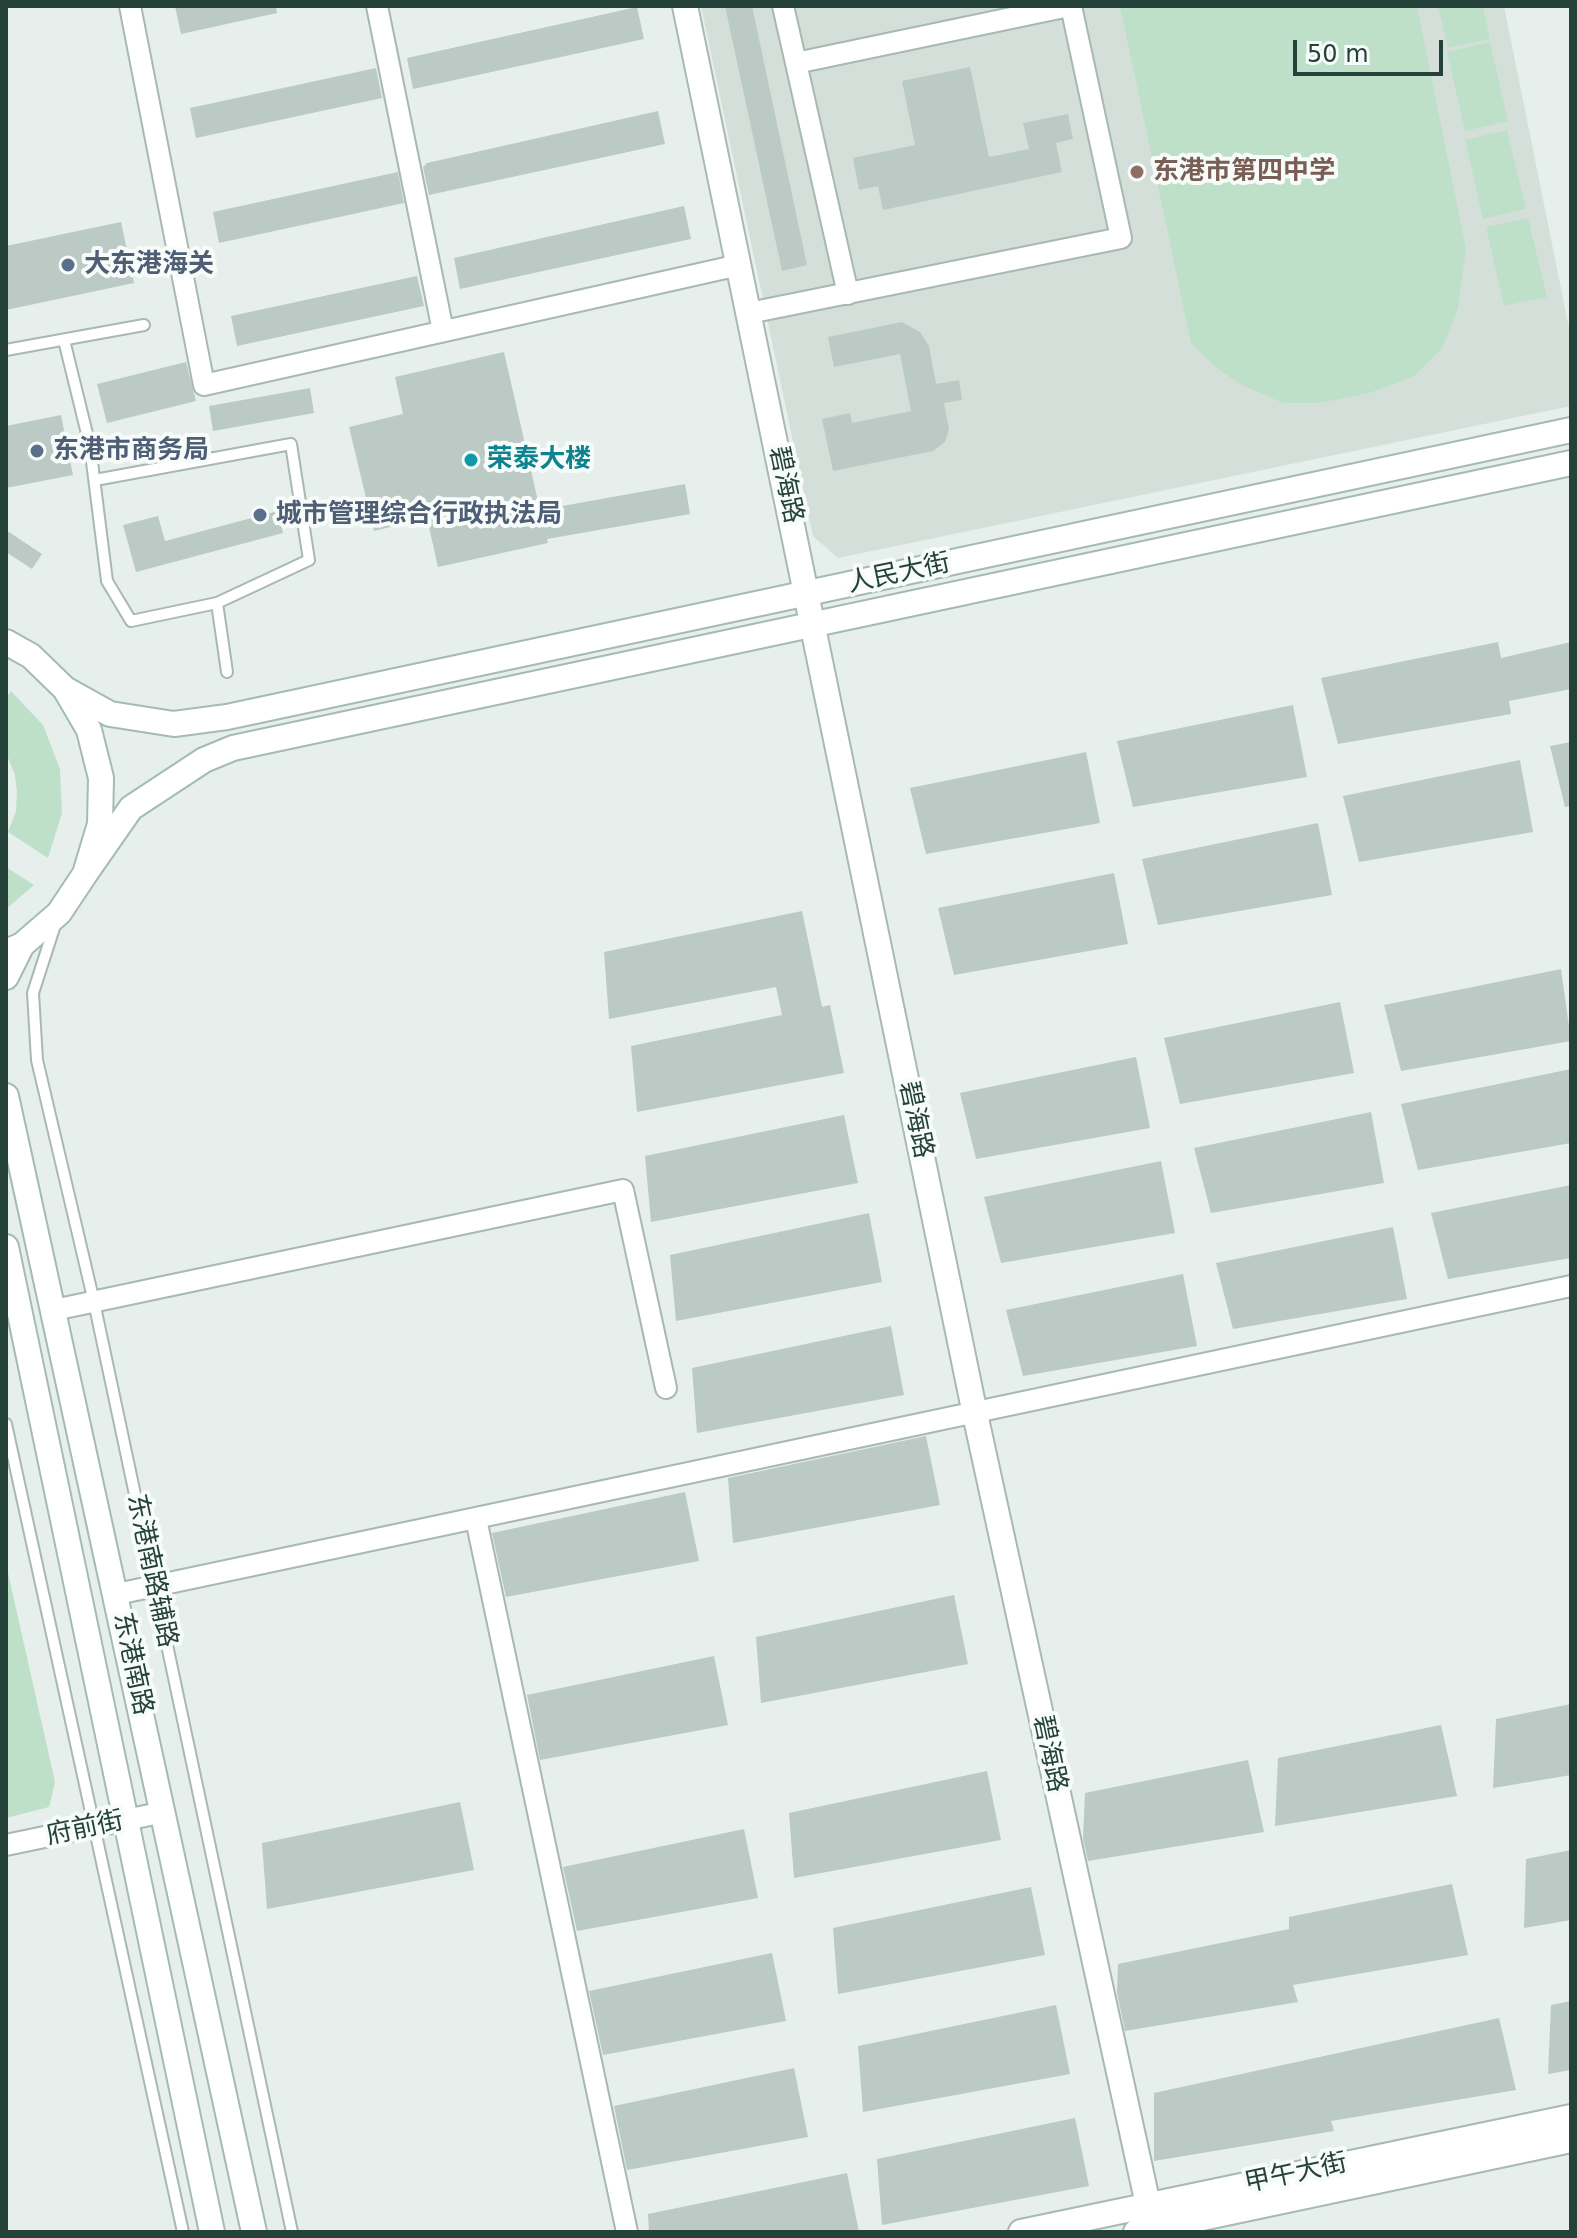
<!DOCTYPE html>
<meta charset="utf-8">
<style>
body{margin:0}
#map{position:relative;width:1577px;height:2238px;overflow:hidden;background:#e6efeb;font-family:"DejaVu Sans",sans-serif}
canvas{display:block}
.frame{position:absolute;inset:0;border:8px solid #24423a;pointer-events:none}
.scale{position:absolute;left:1293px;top:40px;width:150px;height:36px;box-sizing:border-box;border:4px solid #24423a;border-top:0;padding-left:10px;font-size:24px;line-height:28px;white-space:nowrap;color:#24423a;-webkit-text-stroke:6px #f7fbf9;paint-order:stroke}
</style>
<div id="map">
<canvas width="1577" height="2238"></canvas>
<div class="frame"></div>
<div class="scale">50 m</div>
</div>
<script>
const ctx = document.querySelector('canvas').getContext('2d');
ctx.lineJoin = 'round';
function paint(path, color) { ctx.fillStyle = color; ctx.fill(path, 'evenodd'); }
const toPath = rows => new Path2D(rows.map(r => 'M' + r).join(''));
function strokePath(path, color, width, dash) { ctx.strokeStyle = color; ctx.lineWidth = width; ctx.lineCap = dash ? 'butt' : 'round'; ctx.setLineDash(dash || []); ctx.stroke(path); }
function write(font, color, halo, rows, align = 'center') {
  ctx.font = font + ' "DejaVu Sans","Noto Sans SC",sans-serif'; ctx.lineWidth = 8; ctx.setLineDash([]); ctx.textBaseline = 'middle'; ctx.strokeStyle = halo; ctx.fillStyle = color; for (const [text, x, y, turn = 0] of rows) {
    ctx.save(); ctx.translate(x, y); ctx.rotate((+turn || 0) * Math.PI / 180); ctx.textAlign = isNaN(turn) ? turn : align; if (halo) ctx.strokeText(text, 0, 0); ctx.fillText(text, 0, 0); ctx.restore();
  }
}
paint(toPath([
 [701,6,1504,6,1571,338,1571,406,838,558,813,536]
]), '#d4dfda');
paint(toPath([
 [1120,6,1417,6,1466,249,1458,308,1442,348,1413,377,1369,393,1319,403,1283,403,1242,385,1218,369,1191,343],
 [1438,6,1483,6,1490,39,1448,48],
 [1490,42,1508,121,1465,131,1447,52],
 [1507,130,1526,209,1483,219,1465,140],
 [1528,218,1547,297,1504,306,1486,227],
 [11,691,43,725,60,769,62,813,48,858,8,832,16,811,17,792,15,775,6,753,6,698],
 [6,867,34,885,6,909],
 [6,1564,55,1782,49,1807,6,1818]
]), '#bfe0c8');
paint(toPath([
 [175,6,276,6,277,13,181,34],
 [725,6,752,6,807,265,782,271],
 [637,7,644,39,413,89,407,58],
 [970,67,989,157,1029,149,1023,123,1068,114,1073,139,1056,143,1062,172,883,210,878,186,859,190,853,158,915,145,902,81],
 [376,68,382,98,196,138,190,108],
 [658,111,665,144,429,195,423,167,427,163],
 [398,172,404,203,219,243,213,212],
 [684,206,691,239,460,289,454,258],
 [121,222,134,283,6,310,6,246],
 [417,276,424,306,237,346,231,316],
 [902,322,920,332,929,346,936,384,959,380,962,400,944,403,949,429,945,442,933,451,833,471,822,419,850,413,852,423,911,411,900,354,834,367,828,337],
 [504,352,540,510,685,484,690,514,547,539,548,543,438,567,427,518,374,531,349,427,403,414,395,377],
 [186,362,196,401,107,423,97,384],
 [310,388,314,413,213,431,209,406],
 [61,415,73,475,6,488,6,426],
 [278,511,283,533,136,572,123,525,158,516,165,541],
 [6,530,42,554,32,569,6,552],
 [1498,642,1501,658,1571,642,1571,689,1509,701,1511,714,1338,744,1321,678],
 [1293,705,1307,777,1133,807,1117,741],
 [1571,742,1571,806,1565,807,1550,746],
 [1086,752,1100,823,926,854,910,788],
 [1520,760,1533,832,1359,862,1343,796],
 [1318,823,1332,895,1158,925,1142,859],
 [1114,873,1128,944,954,975,938,908],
 [802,911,822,1007,830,1005,844,1073,637,1112,631,1046,782,1015,776,987,609,1019,604,952],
 [1561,969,1571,1041,1401,1071,1384,1005],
 [1340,1002,1354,1073,1180,1104,1164,1038],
 [1136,1057,1150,1128,976,1159,960,1093],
 [1571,1069,1571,1143,1418,1170,1401,1104],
 [1371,1112,1384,1183,1211,1213,1194,1148],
 [844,1115,858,1183,651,1222,645,1156],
 [1161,1161,1175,1233,1001,1263,984,1197],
 [1571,1185,1571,1258,1448,1279,1431,1213],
 [869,1213,882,1282,676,1321,670,1255],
 [1393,1227,1407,1299,1233,1329,1216,1263],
 [1183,1274,1197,1346,1023,1376,1006,1310],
 [891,1326,904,1395,697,1433,692,1368],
 [926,1436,940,1505,733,1543,728,1478],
 [685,1492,699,1561,506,1597,492,1533],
 [954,1595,968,1664,761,1703,756,1637],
 [714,1656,728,1725,540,1760,527,1695],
 [1571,1704,1571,1775,1493,1788,1496,1719],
 [1441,1725,1457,1796,1275,1826,1278,1758],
 [1248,1760,1264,1832,1088,1861,1083,1839,1085,1793],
 [987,1771,1001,1840,794,1878,789,1813],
 [460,1802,474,1870,267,1909,262,1843],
 [744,1829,758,1898,577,1931,563,1867],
 [1571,1850,1571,1920,1524,1928,1526,1859],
 [1452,1884,1468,1955,1293,1985,1298,2002,1125,2031,1117,1993,1118,1964,1289,1929,1289,1917],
 [1031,1887,1045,1955,838,1994,833,1928],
 [772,1953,786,2021,603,2055,589,1991],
 [1571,2001,1571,2070,1548,2074,1551,2005],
 [1056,2005,1070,2074,863,2112,858,2046],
 [1499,2018,1516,2090,1331,2121,1334,2131,1154,2161,1154,2093],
 [794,2068,808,2137,627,2170,614,2106],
 [1075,2118,1089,2186,882,2225,877,2159],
 [847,2173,859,2232,649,2232,648,2214]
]), '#bbcac4');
const service = toPath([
 [64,340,90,446,107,581,131,621,217,603,227,672],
 [6,350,144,325],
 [95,480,291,444,309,560,217,603],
 [55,925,33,993,37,1060,94,1302,292,2232],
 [6,1424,183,2232]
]);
const minor = toPath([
 [130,6,204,385,739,265],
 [377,6,443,331],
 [783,6,796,63],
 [848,294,796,63,1069,6],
 [749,313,1121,238,1071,6],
 [54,1310,623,1190,666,1388],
 [476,1519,627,2232],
 [117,1594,1571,1286],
 [6,1845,164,1812]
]);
const tertiary = toPath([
 [685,6,975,1414,1154,2232],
 [1021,2232,1571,2117],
 [1136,2232,1571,2140]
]);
const secondary = toPath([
 [6,642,31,656,65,689,89,730,101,778,100,824,85,874,59,913,22,945,6,952],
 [65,689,110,714,174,724,227,717,1571,430],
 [85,874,131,808,204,760,233,748,1571,463],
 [6,977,22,945],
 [6,1096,254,2232],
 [6,1247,212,2232]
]);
strokePath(service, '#a8b8b2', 14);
strokePath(minor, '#a8b8b2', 24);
strokePath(tertiary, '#a8b8b2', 28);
strokePath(secondary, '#a4bbb3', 28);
strokePath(service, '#fff', 10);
strokePath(minor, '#fff', 20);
strokePath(tertiary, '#fff', 24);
strokePath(secondary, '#fff', 24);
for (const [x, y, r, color] of [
 [1137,172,8,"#8d6e63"],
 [68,265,8,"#5c6f8a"],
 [37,451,8,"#5c6f8a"],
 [471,460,8,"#0f9aa8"],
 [260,515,8,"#5c6f8a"]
]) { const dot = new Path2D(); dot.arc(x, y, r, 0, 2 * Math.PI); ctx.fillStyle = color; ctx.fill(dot); strokePath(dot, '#f7fbf9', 3); }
write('bold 26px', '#785e54', '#f7fbf9', [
 ["东港市第四中学",1153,172]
], 'left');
write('bold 26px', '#4e5e75', '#f7fbf9', [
 ["大东港海关",84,265],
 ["东港市商务局",53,451],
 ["城市管理综合行政执法局",276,515]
], 'left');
write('bold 26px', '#0d838f', '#f7fbf9', [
 ["荣泰大楼",487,460]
], 'left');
write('26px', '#24423a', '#f7fbf9', [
 ["碧海路",785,485,78],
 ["人民大街",899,574,-12],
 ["碧海路",915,1120,78],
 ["东港南路辅路",151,1571,78],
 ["东港南路",132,1664,78],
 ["碧海路",1049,1754,78],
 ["府前街",85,1829,-12],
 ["甲午大街",1296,2174,-12]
]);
</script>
